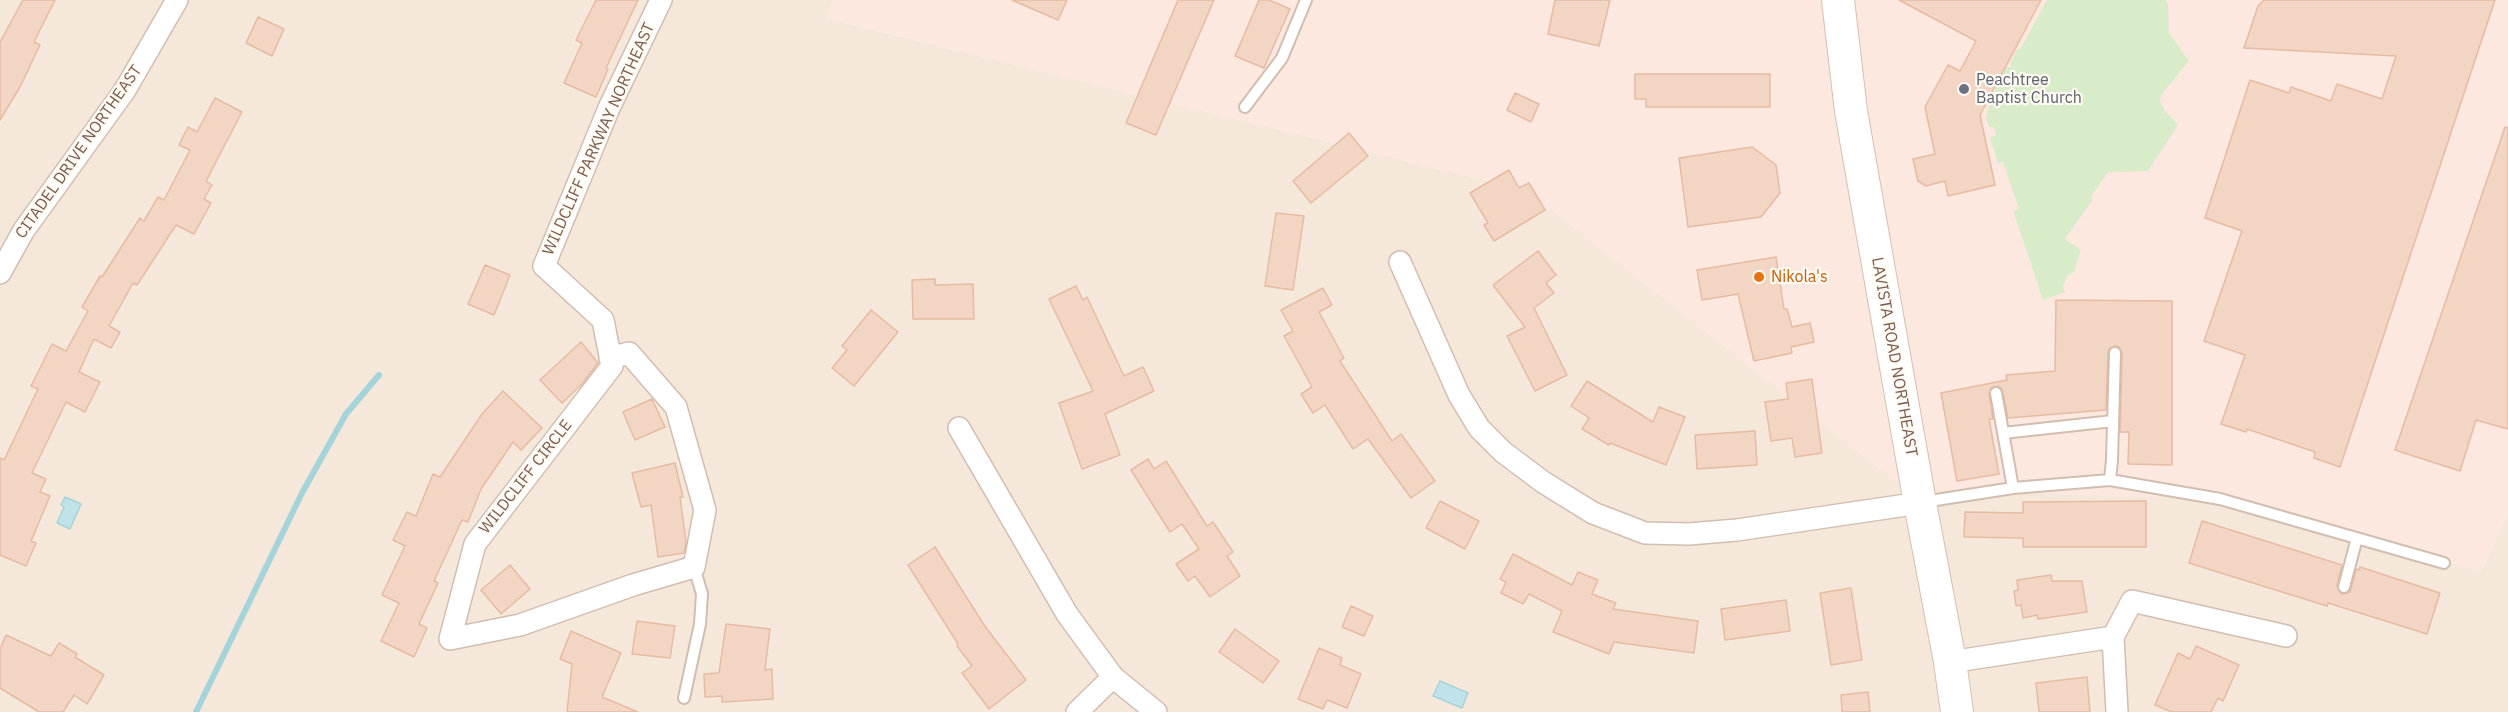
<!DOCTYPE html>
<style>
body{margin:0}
canvas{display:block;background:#fdf6ec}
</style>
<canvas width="2508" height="712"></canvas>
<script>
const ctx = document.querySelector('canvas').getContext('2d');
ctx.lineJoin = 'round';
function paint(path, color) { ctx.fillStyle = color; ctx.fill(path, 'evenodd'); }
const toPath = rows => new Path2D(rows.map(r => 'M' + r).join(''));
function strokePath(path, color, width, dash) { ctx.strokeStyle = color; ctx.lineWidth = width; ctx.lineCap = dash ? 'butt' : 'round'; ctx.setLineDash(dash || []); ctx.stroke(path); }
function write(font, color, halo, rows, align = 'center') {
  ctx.font = font + ' "IBM Plex Sans",sans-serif'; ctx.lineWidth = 4.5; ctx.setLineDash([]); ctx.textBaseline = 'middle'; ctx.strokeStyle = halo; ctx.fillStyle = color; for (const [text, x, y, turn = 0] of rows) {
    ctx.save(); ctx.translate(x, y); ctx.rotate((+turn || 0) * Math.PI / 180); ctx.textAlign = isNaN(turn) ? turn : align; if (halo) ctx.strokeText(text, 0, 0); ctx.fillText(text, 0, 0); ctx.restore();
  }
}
paint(toPath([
 [0,0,834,0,826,18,1526,190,2220,499,2481,571,2508,513,2508,712,0,712]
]), '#f5e8da');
paint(toPath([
 [834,0,2508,0,2508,513,2481,571,2220,499,1906,490,1526,190,826,18]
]), '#fde8e0');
paint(toPath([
 [2047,0,2165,0,2168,4,2169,33,2189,61,2161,95,2160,101,2165,111,2178,125,2148,171,2108,172,2092,195,2092,201,2065,239,2081,250,2074,272,2068,275,2063,286,2065,292,2043,300,2013,211,2019,209,2003,162,1998,163,1990,138,1996,135,1994,127,1989,127,1986,119,1991,99,1995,93,1995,88,2006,67,2012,67,2010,63,2016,51,2021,48]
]), '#d8ecc9');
const water = toPath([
 [65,497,81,504,70,529,57,523,64,507,61,505,65,497],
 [1440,681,1468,693,1462,708,1433,696,1440,681]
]);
paint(water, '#bfe3e8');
strokePath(water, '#a5d3da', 1.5);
strokePath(toPath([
 [196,712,302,493,346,414,379,375]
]), '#a5d3da', 6);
const building = toPath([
 [23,0,55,0,34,42,40,45,20,87,0,120,0,42,23,0],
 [596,0,638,0,606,68,608,69,596,97,564,83,582,43,576,40,596,0],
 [1012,0,1067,0,1058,20,1012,0],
 [1178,0,1214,0,1156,135,1126,123,1178,0],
 [1259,0,1269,0,1290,9,1264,68,1235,56,1259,0],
 [1555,0,1610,0,1599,46,1548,34,1555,0],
 [1899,0,2041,0,1980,115,1995,185,1948,196,1945,181,1926,186,1918,181,1913,159,1935,154,1925,107,1948,65,1960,71,1976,41,1899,0],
 [2264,0,2495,0,2340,467,2314,458,2315,452,2247,429,2246,432,2221,424,2245,355,2204,341,2242,231,2205,218,2250,80,2289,93,2291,87,2331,101,2337,84,2382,99,2396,56,2244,48,2258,6,2264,0],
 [258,17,284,29,272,56,246,43,258,17],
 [1635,74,1770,74,1770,107,1646,107,1646,99,1635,99,1635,74],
 [1515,93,1539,104,1531,122,1507,110,1515,93],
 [215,98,242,112,206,181,212,185,204,199,211,203,194,234,176,225,137,285,133,283,109,326,120,332,111,348,94,339,79,372,100,382,85,412,66,402,32,473,46,479,40,492,50,496,31,541,36,543,26,566,0,555,0,458,4,460,38,389,31,386,52,344,66,351,88,311,82,307,100,276,102,277,140,218,144,221,158,197,164,200,190,150,179,145,188,127,197,132,215,98],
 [2505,127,2508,128,2508,429,2476,420,2460,471,2395,450,2505,127],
 [1349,133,1368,156,1311,203,1293,181,1349,133],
 [1752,147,1776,165,1780,193,1761,217,1688,227,1679,158,1752,147],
 [1509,170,1519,188,1529,183,1545,210,1494,241,1484,225,1488,223,1470,193,1509,170],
 [1276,213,1304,216,1293,290,1265,286,1276,213],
 [1538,251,1556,275,1546,283,1554,293,1534,308,1567,375,1535,391,1507,336,1525,327,1493,285,1538,251],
 [1776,257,1784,309,1787,309,1792,327,1810,323,1814,342,1791,347,1792,353,1754,361,1738,294,1702,300,1697,270,1776,257],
 [485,265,510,275,494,315,468,304,485,265],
 [935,279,935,285,973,284,974,319,913,319,912,280,935,279],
 [1076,286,1083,300,1087,297,1124,376,1143,367,1154,391,1105,414,1120,455,1082,469,1059,403,1093,391,1049,299,1076,286],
 [1323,288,1332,305,1319,312,1344,358,1340,361,1392,441,1401,434,1435,481,1411,498,1368,439,1353,449,1325,405,1313,413,1301,394,1312,387,1284,336,1293,331,1281,310,1323,288],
 [2056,300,2172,301,2172,465,2128,464,2129,432,2120,432,2122,353,2119,347,2115,346,2109,349,2108,353,2106,410,2008,418,2002,389,1998,386,1991,388,1989,394,1993,419,1989,419,1999,474,1957,481,1941,393,2007,380,2006,375,2055,371,2056,300],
 [871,310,898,332,854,386,832,368,847,350,842,346,871,310],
 [581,342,598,363,582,384,562,403,540,380,581,342],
 [1812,379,1822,453,1795,457,1792,438,1771,441,1765,402,1788,399,1786,383,1812,379],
 [1587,381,1653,422,1659,407,1685,417,1666,465,1610,443,1609,445,1582,429,1589,418,1571,406,1587,381],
 [503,391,542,428,521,450,513,442,481,489,468,522,462,520,434,581,438,583,419,624,427,628,414,657,381,641,399,603,382,595,405,546,393,540,407,512,416,516,433,474,440,477,482,414,503,391],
 [652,399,665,427,635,440,623,412,652,399],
 [1755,431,1757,465,1697,469,1695,435,1755,431],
 [1148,459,1154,469,1166,461,1207,526,1213,522,1233,552,1227,556,1240,576,1210,597,1195,576,1188,581,1176,564,1199,549,1182,524,1170,532,1131,470,1148,459],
 [675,463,683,497,680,497,686,542,684,553,658,557,651,505,641,507,632,473,675,463],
 [1440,501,1479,521,1465,549,1426,528,1440,501],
 [2146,501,2146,547,2023,547,2023,538,1964,537,1965,512,2023,513,2023,502,2146,501],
 [2202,521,2342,565,2337,586,2342,594,2350,592,2356,569,2359,570,2360,567,2440,593,2427,634,2328,603,2327,606,2189,563,2202,521],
 [935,547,984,625,1026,680,989,709,962,673,972,666,957,646,958,644,908,565,935,547],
 [1513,554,1572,585,1578,572,1598,580,1592,594,1616,603,1613,609,1698,621,1694,653,1614,642,1609,654,1553,632,1562,611,1529,594,1523,604,1501,593,1506,582,1500,579,1513,554],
 [510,565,530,589,501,614,481,590,510,565],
 [2051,575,2052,581,2082,581,2087,612,2038,619,2037,615,2023,618,2021,605,2016,606,2014,591,2018,590,2017,580,2051,575],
 [1851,588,1862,660,1831,665,1820,593,1851,588],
 [1786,600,1790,631,1725,640,1721,609,1786,600],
 [1351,606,1373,616,1364,636,1342,627,1351,606],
 [637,621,675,626,670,658,632,654,637,621],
 [726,624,770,629,765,670,772,669,773,699,722,702,722,696,705,697,704,674,719,673,726,624],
 [1235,629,1279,661,1263,683,1219,652,1235,629],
 [571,631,621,653,602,697,638,712,567,712,572,664,560,659,571,631],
 [6,635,51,656,59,643,77,654,75,657,104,675,87,704,74,695,63,712,39,712,0,688,0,649,6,635],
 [2196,646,2239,665,2223,701,2218,698,2211,712,2172,712,2155,705,2178,653,2190,659,2196,646],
 [1319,648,1342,658,1340,665,1361,674,1347,708,1327,700,1323,709,1298,699,1319,648],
 [2087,677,2090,712,2039,712,2036,683,2087,677],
 [1868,692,1870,712,1842,712,1841,695,1868,692]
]);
paint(building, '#f3d5c3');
strokePath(building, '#e6bba3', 1.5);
const service = toPath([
 [1245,107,1282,58,1306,0],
 [1996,393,2013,488],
 [2003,433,2113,421],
 [2110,480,2112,460,2115,353],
 [1923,502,2013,488,2110,480,2220,499,2444,563],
 [2344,587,2357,538],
 [684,698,700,624,702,594,694,567]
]);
const minor = toPath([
 [1400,262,1459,395,1479,428,1503,452,1543,482,1593,513,1645,533,1689,534,1737,530,1920,503],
 [0,273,24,230,125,90,177,0],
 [610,358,629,353,676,407,705,510,694,567,633,585,520,625,450,639,475,544,612,366,603,320,544,266,609,108,661,0],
 [959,428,1067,614,1113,677,1156,712],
 [1950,662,2113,637],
 [1077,712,1113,677],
 [2117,712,2113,637,2132,601,2286,636]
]);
const secondary = toPath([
 [1838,0,1851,111,1920,503,1950,662,1957,712]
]);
strokePath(service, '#d1beb0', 14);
strokePath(minor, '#d1beb0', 24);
strokePath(secondary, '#d6c0b0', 34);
strokePath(service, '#fff', 10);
strokePath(minor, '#fff', 21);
strokePath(secondary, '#fff', 32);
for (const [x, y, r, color] of [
 [1964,89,6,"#6b7280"],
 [1759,277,6,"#e8710a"]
]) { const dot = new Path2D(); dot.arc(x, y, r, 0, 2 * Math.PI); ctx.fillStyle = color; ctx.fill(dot); strokePath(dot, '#fffaf3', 2); }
write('16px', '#5b616d', '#fffaf3', [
 ["Peachtree",1976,80],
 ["Baptist Church",1976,98]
], 'left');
write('16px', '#7a5c4d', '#fffaf3', [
 ["WILDCLIFF PARKWAY NORTHEAST",599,139,-66],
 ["CITADEL DRIVE NORTHEAST",79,152,-55],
 ["LAVISTA ROAD NORTHEAST",1894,357,80],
 ["WILDCLIFF CIRCLE",526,477,-52]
]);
write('16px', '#c56008', '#fffaf3', [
 ["Nikola's",1771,277]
], 'left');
</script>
